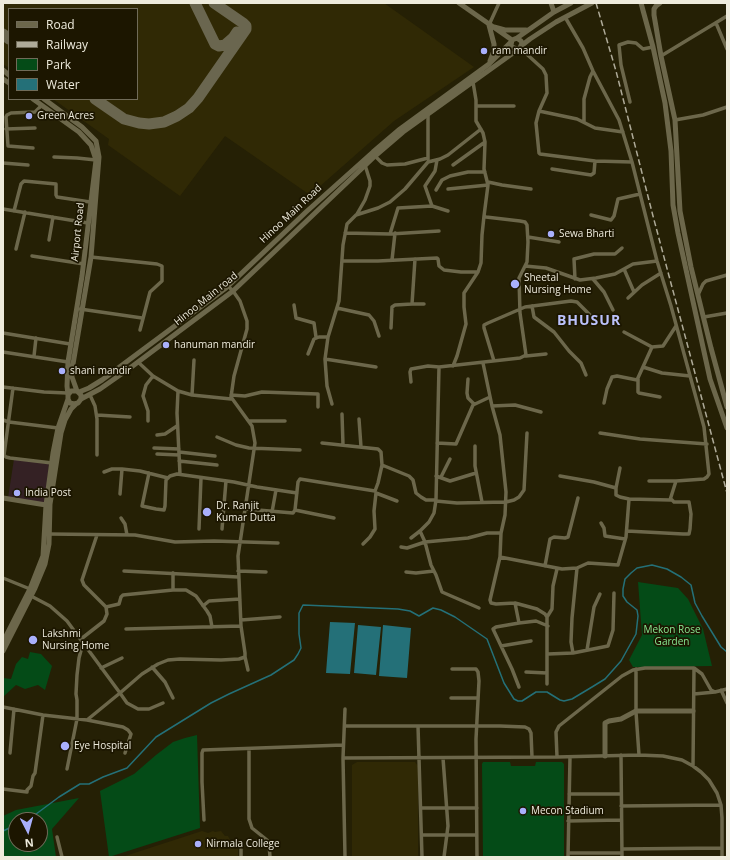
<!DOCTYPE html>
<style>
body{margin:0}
#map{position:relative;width:730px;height:860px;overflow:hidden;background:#252005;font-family:"Open Sans",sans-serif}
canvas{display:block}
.frame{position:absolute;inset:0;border:4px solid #eeebdc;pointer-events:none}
.legend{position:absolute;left:8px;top:8px;width:130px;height:92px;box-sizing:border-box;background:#1c1600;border:1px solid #706b58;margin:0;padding:5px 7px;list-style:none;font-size:12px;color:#eeebdc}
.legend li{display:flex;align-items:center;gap:8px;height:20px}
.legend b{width:20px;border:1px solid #706b58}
.north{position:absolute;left:8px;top:812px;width:40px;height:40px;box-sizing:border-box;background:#1c1600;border:1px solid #706b58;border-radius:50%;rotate:174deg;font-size:11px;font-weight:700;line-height:16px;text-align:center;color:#eeebdc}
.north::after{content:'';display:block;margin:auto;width:14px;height:18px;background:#a9b0fc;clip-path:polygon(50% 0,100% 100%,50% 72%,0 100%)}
</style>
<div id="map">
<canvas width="730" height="860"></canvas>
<div class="frame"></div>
<ul class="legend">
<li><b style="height:5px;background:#6c674b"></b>Road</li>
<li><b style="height:5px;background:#afab99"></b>Railway</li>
<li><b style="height:11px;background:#044b17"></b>Park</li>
<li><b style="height:11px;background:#247078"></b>Water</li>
</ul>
<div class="north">N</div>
</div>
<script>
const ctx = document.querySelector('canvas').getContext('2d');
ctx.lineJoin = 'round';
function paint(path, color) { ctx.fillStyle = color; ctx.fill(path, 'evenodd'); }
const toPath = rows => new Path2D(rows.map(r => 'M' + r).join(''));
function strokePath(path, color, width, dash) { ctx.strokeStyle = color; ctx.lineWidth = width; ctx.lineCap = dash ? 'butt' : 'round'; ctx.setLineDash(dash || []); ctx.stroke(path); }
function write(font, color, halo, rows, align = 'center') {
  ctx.font = font + ' "Open Sans",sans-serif'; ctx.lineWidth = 3.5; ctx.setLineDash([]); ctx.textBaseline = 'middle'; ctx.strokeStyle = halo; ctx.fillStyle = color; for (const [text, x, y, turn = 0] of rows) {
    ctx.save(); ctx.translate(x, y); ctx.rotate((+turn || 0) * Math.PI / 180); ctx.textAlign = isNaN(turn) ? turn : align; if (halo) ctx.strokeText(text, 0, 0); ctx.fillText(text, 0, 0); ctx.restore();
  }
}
paint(toPath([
 [14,459,49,464,45,504,8,498]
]), '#342124');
paint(toPath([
 [3,3,384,3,474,67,394,121,310,195,225,136,180,196,108,145,109,139,53,99,137,99,137,9,9,9,9,68,3,64],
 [357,762,415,762,418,766,418,857,352,857,352,765],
 [202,831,208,833,213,831,215,832,221,831,225,836,228,836,231,842,238,847,238,857,122,857]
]), '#302905');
paint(toPath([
 [638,582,678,588,688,599,703,629,712,666,633,667,629,660,642,635],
 [30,652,41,654,52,666,45,690,38,685,25,689,16,685,3,697,3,678,11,679,16,664,22,657,28,659],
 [197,735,200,828,109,857,100,791,134,774,156,755,173,742,185,738],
 [483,762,510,762,511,766,535,766,536,762,562,762,564,764,564,857,483,857,482,764],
 [79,798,52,829,56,857,3,857,3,816,16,810],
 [16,820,40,820,40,844,16,844]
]), '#044b17');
paint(toPath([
 [330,622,355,623,350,674,326,673],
 [358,625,381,627,376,675,354,673],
 [383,625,411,628,407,678,379,676]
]), '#247078');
strokePath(toPath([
 [28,820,59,797,80,784,89,784,103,777,127,768,156,737,211,703,229,694,271,675,294,660,298,654,301,648,299,634,299,613,303,605,398,609,410,611,419,616,433,608,441,610,455,617,487,639,504,683,514,699,518,701,522,701,536,692,547,692,560,700,564,701,572,699,592,687,605,679,621,661,636,634,638,616,637,610,627,602,623,596,623,589,625,579,631,573,637,568,652,565,667,569,681,577,691,585,695,603,702,616,721,647,727,652],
 [3,831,16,825]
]), '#247078', 1.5);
strokePath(toPath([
 [195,3,215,44,219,46,225,45,233,38,237,32],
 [3,34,9,39],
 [95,99,124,119,139,123,149,124,164,122,177,116,189,108,198,98,246,29,246,26,243,23,214,3]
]), '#6a664f', 11);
strokePath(toPath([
 [716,23,727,49],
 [489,25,499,3],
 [520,48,543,69,546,75,547,93,539,111,536,123,539,153,540,154,595,161,594,173,591,175,552,169],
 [661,56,727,16],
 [630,102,621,65,619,45,628,42,636,43,643,49,653,47],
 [476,106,514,106],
 [539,111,577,119,595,128,623,132],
 [428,114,428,159],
 [675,120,703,115,727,107],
 [584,122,584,99,590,77,593,71],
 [6,129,35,128],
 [33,148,8,146,6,117,7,115,11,113,35,112,42,105],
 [375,156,382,163,387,165,405,164,428,158],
 [54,157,77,158,96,160],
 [595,161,632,162],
 [3,163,28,165],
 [453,165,485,142],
 [488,182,502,185,531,189],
 [448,189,488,185],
 [436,190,442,180,450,176,468,172,485,172],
 [432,206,425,186,435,171,437,160],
 [3,209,88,223],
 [14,211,21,184,24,181,56,184,56,195,57,197,90,202],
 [357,214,365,200,370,186,370,181,365,165],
 [591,215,611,220,614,216,618,199,640,194],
 [345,233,390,234,439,231],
 [390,234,398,208,432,206,448,211],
 [528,237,559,242],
 [49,240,53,217],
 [16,249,25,212],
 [32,256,84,264],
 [91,257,157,264,162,266,162,281,150,292,140,330],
 [415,259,412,304,424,304],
 [392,260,395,233],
 [342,261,378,261,437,258,438,259,439,266,444,270,461,272,478,272],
 [525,266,546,268,580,280,596,278,615,274,633,264,657,261],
 [624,269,634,292],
 [575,279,574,259,594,254,615,254,622,248],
 [593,279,604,292,613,310],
 [698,295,703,284,706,281,727,275],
 [628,298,642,285,661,273],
 [294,305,296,318,314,323,316,337],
 [532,306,534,317,554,332,569,351,581,363,586,375],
 [337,308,369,315,374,321,379,336],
 [80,309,142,318],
 [704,317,727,313],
 [391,328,392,307,395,305,412,304],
 [624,332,652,347],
 [3,333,70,344],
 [3,352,68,362],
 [308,354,314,339,319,337,328,337],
 [34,356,36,338],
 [526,356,546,354],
 [325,359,376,367],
 [494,361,484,328,484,325,488,323,525,307,571,301,577,302,591,316],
 [138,362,153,376,178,391,192,395,231,399],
 [483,363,492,406,500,435,506,492,505,515,501,533,500,557,490,600,491,603,496,604,515,603,519,623,496,627,493,629,512,669,519,687],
 [453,366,457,356,466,324,464,307,464,293,478,272,481,263,482,235,484,216],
 [643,367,662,373,690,376],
 [468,379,467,393,468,398,474,404],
 [638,379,638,392,639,393,660,397],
 [411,382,410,372,411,369,428,366,439,367],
 [3,387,44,392,67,393],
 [13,388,4,455,6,457,10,458,52,463],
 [178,391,177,413,180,474],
 [90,395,95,406,97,419,97,455],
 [192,395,194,360],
 [231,395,245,396,262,392,318,394,318,407],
 [604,403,607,389,612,377,617,376,637,380,652,347,663,346,676,326],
 [332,404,327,386,325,359,328,337,339,301,343,245,347,224,356,215,378,208,390,202,405,189,428,162,440,159,448,155,481,129],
 [492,406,515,405,541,412],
 [342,414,343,445],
 [97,415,130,417],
 [359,419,361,447],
 [3,420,9,422,58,428],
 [148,421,148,411,143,396,146,385,153,376],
 [249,421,285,421],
 [600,433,640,439,707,444],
 [157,435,165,434,177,426],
 [217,437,236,445,249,448,300,450],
 [322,443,378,449,381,452,382,465],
 [437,443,456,444,473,405,490,397],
 [475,446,475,466,482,502],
 [154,448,179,449],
 [179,452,215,456],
 [157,454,179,455],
 [179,461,217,465],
 [620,468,616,488,616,495,620,497,629,499],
 [104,472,112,469,122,469,140,471,168,478],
 [149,473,142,506,156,509,164,510,165,506,166,480,170,476,177,474,234,482,257,487,297,493],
 [436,476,450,481,476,473],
 [560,476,594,482,616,488],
 [441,477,450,459],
 [649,481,676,481],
 [376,493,397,501],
 [120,494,122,469],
 [436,501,457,503,506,502,514,500,519,497,524,490,527,433],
 [246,509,293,513,295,510,298,482,300,479,375,491,378,483,382,465,409,476,413,480,416,493,421,497,426,500,436,500,439,367,520,358,526,355,520,313,519,278,527,262,528,242,527,225,525,222,520,221,486,217,484,216,488,185,484,169,485,142,483,133,476,121,476,100,473,82],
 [295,510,334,518],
 [272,512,276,490],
 [121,518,125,524,127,535],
 [601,523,604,528,605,536,625,539],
 [199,529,201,478],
 [222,529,226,481],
 [420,531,425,542,431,565,436,575,442,592,479,608],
 [627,531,683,534,689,534,690,529,691,514,689,502,674,502,671,499],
 [49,534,135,535,175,542,214,541,278,543],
 [411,538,420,531,429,522,434,513,436,500],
 [363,544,370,537,375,529,374,511,376,493],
 [401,547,407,548,425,542,468,538,487,533,501,533],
 [500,557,562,569,577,568,588,563,618,565,626,537,629,499,670,500,676,481,704,479,707,477,709,474,704,427,671,306,657,261,632,162,619,120,593,71,583,48,565,17],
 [545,566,550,539,554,537,565,538,568,537,578,498],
 [124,571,238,577],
 [238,571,266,572],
 [406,572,416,573,434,571],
 [3,578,30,589],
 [173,590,173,573],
 [31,596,50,606,67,621,120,693,142,674,158,664,168,660,180,659,221,660,239,659,245,657,245,653,241,626,238,556,255,443,252,426,231,397,234,376,247,329,247,321,240,301,233,291,228,286],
 [515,603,537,609,545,614,547,617,547,684],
 [203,606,209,601,240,599],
 [106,607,119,604,121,597,123,595,173,590,186,590,196,596,207,611,210,616,212,627],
 [547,617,552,609,553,586,557,569],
 [241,620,280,617],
 [519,623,536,621,548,626],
 [126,629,241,626],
 [81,639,104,621,107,614,106,607,84,585,82,580,97,535],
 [501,646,531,641],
 [587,650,594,607,600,594],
 [573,653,571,642,572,618,577,568],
 [548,654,573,653,608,646,613,630,614,593],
 [245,657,248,670],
 [152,667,165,682,173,698],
 [101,668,122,658],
 [452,669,476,669,478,672,479,681,476,739,477,857],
 [636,669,636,712,639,755],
 [526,672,547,673],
 [721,690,727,703],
 [694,694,715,692],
 [451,698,478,698],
 [3,707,43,715,87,720,123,727,128,730,131,734,125,753],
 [345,709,343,758,345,857],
 [87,720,120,693,127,703,138,709,149,709,163,703],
 [345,726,500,726,525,727,529,729,531,733,532,757],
 [418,726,422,857],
 [249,749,249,819,252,828,267,840,269,844,270,857],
 [10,753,14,709],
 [621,755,622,857],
 [557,757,556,732,559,726,622,676,633,670,645,668,694,668,702,674,711,690,715,692,727,689],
 [343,758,557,757,639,755,663,756,682,760,693,766,701,772,709,780,717,793,721,805,722,818,722,857],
 [443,758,448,826,444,857],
 [693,766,694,668],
 [67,769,77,719,77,700,76,694,77,675,79,658,83,643],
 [3,789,27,792,27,790,31,786,33,776,35,773,43,715],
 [569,794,621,794],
 [621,806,721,805],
 [421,808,477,808],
 [204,820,202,782,202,753,203,750,343,745],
 [568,821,621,820],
 [422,835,477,835],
 [57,837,62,857],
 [622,849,722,848],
 [568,853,622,853],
 [241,857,241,849],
 [568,857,570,757]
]), '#6c674b', 3.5);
strokePath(toPath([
 [459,3,512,40],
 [551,3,554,12],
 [641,3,653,47,665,103,671,151,673,205,678,233,710,379,727,428],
 [660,3,656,6,654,9,654,15,661,56,675,120,680,211,691,267,711,348,727,407],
 [489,25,494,44,494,51,490,61],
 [494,27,505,30,526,30],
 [517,38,554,12,571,3],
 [521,46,530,39,556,22,592,3],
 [3,70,9,75],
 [3,79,9,83],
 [33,99,79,132,91,145,96,160,82,276,68,362,67,386,68,395],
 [44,99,82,127,96,141,99,157,91,257,72,370,72,377,77,391],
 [79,392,89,388,102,380,226,288,306,212,373,152,400,129,489,64,511,42],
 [81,399,81,395,77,391,71,391,68,395,68,399,70,403,74,404,78,403,81,399,100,389,130,368,233,291,375,156,403,132,520,48,522,43,521,41,517,38,512,40,511,45,512,47,517,49],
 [3,498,46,505],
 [3,642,30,589,43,556,46,505,53,453,58,428,68,399],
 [3,651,35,588,45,564,49,544,50,504,61,433,65,420,71,409,76,404],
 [605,756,605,723,609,721,621,719,636,711,693,711]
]), '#6c674b', 5);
strokePath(toPath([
 [596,3,616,71,653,216,727,493]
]), '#afab99', 1.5, [6, 3]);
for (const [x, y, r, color] of [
 [484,51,4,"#a9b0fc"],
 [29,116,4,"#a9b0fc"],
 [551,234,4,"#a9b0fc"],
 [515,284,5,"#a9b0fc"],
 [166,345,4,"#a9b0fc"],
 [62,371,4,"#a9b0fc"],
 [17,493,4,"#a9b0fc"],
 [207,512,5,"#a9b0fc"],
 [33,640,5,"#a9b0fc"],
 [65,746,5,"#a9b0fc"],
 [523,811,4,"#a9b0fc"],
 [198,844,4,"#a9b0fc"]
]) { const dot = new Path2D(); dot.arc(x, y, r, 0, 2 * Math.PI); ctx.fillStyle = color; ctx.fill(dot); strokePath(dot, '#1c1600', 1.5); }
write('10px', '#eeebdc', '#1c1600', [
 ["ram mandir",492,51],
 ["Green Acres",37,116],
 ["Sewa Bharti",559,234],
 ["Sheetal",524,278],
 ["Nursing Home",524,290],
 ["hanuman mandir",174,345],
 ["shani mandir",70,371],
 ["India Post",25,493],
 ["Dr. Ranjit",216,506],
 ["Kumar Dutta",216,518],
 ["Lakshmi",42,634],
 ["Nursing Home",42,646],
 ["Eye Hospital",74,746],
 ["Mecon Stadium",531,811],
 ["Nirmala College",206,844]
], 'left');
write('10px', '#eeebdc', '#1c1600', [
 ["Hinoo Main Road",291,214,-43],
 ["Airport Road",78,232,-84],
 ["Hinoo Main road",206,299,-39]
]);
write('10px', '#88e992', '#1c1600', [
 ["Mekon Rose",672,630],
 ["Garden",672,642]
]);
ctx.letterSpacing = '1px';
write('bold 14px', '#bcc2fb', '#1c1600', [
 ["BHUSUR",589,321]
]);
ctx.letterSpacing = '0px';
</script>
